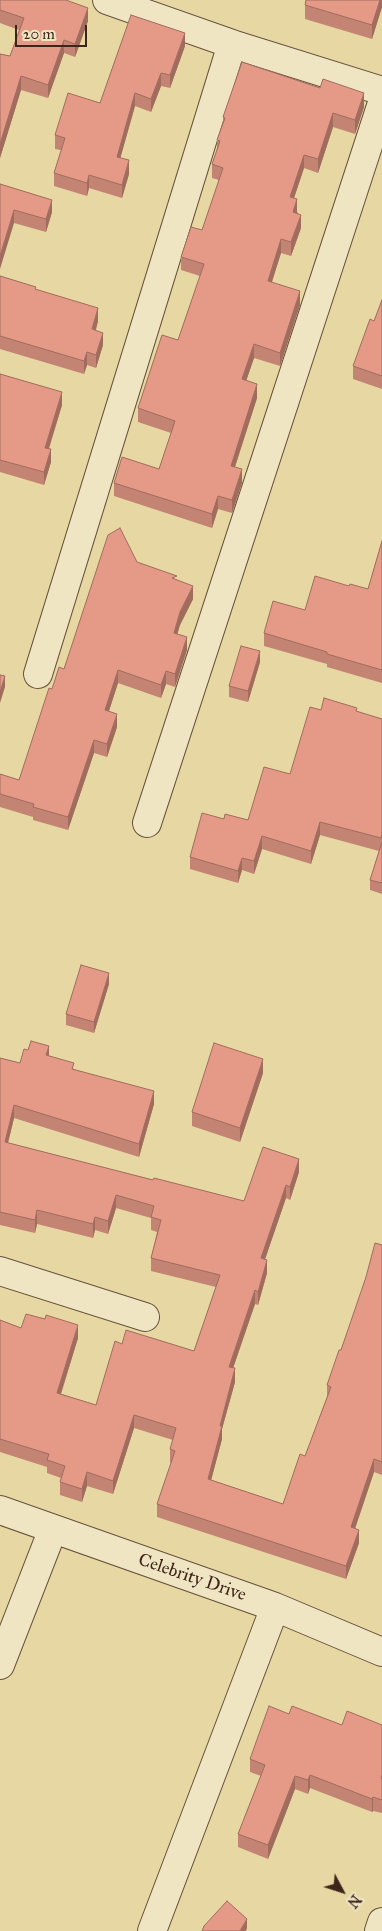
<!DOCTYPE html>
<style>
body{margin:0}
#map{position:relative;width:382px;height:1931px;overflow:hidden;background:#e6d7a3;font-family:"IM FELL Great Primer",serif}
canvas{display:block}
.north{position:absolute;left:317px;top:1866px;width:50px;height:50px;-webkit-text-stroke:4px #efe5c3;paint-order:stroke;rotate:130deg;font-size:14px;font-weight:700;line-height:20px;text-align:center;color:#3d2519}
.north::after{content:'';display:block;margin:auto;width:18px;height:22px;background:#3d2519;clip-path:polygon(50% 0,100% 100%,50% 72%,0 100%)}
.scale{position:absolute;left:15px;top:25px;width:72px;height:22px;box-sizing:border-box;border:2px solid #3d2519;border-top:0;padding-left:6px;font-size:15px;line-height:18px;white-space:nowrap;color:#3d2519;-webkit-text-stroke:4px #efe5c3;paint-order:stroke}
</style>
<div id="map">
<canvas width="382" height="1931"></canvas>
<div class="north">N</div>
<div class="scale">20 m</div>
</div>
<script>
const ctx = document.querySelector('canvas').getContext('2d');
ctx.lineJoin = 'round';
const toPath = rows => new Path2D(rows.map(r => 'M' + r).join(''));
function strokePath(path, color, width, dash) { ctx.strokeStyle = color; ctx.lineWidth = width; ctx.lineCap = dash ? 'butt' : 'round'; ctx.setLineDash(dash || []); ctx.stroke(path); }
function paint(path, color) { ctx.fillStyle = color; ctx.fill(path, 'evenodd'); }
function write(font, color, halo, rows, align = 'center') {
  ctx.font = font + ' "IM FELL Great Primer",serif'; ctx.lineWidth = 5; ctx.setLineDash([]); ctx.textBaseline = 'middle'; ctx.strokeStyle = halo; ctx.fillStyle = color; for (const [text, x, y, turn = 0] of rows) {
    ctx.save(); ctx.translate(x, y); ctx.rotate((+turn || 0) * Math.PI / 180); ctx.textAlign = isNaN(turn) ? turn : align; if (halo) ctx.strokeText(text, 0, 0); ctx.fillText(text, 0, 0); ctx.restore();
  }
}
const minor = toPath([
 [107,0,232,44,382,91],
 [38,674,232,44],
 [147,823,382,103],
 [0,1271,145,1317],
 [0,1510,275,1607,382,1652],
 [0,1665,53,1529],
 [152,1931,275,1607],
 [379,1931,382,1922]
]);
strokePath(minor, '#67523c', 30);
strokePath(minor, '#efe5c3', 28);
paint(toPath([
 [0,0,88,21,75,57,64,53,48,98,21,90,0,158,0,54,10,56,19,30,0,23],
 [382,0,382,7,372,39,305,19,305,5],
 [185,46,170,88,161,86,151,112,135,106,120,158,129,174,122,198,89,188,87,196,54,186,54,173,61,150,55,149,55,135,100,103],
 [364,107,355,134,333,127,318,173,304,168,294,198,301,228,291,256,281,253,272,282,300,305,280,366,254,358,246,381,257,398,235,467,242,483,232,513,218,509,212,528,114,496,114,483,159,469,171,433,138,422,138,408,178,340,200,276,181,270,181,257,202,230,219,180,212,178,212,164,217,149,217,140,223,122,223,117],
 [0,184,52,212,46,232,14,223],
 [0,276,36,290,98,321,96,330,103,345,96,368,87,365,84,374,0,349],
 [382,300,382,389,353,379,353,366,374,321],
 [0,374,62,405,49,449,51,462,44,485,0,472],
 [382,541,382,683,327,667,327,664,264,646,264,633,305,610,349,586,368,589],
 [137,562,177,580,193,599,180,625,177,634,187,650,175,687,166,684,161,698,118,683,109,711,117,727,107,757,94,753,68,830,33,820,33,817,0,807,0,774,19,780,52,689,64,669],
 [260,662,248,702,229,697,229,686],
 [321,710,357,712,382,719,382,894,370,890,370,880,379,851,320,835,311,864,262,849,254,874,242,870,238,883,190,869,190,857,224,819,248,820,290,774],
 [109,984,94,1033,66,1025,66,1014],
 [49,1056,74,1069,154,1104,139,1157,14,1118,8,1143,153,1180,244,1201,299,1172,290,1200,286,1198,265,1259,267,1273,258,1305,255,1304,233,1368,235,1382,222,1429,222,1439,211,1480,283,1504,305,1456,327,1397,327,1385,382,1245,382,1475,374,1472,355,1529,359,1543,346,1579,157,1517,157,1504,171,1463,170,1462,170,1449,173,1440,134,1428,113,1494,87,1486,82,1502,60,1495,60,1482,61,1478,47,1473,47,1467,0,1452,0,1320,21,1328,78,1338,61,1394,96,1405,122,1344,194,1351,216,1287,151,1271,151,1258,157,1232,151,1230,151,1218,116,1208,108,1234,95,1230,93,1238,37,1224,35,1233,0,1225,0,1058,20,1063],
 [263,1073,240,1142,192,1126,192,1112],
 [289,1714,342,1725,382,1725,382,1813,373,1811,372,1812,310,1788,308,1794,295,1789,268,1859,238,1847,238,1834,261,1776,250,1772,250,1759]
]), '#c48474');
paint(toPath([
 [380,0,382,0,382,7,372,39,372,25],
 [88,8,88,21,75,57,75,44],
 [185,33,185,46,170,88,170,75],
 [64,40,64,53,48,98,48,85],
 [161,73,161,86,151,112,151,99],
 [21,76,21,90,0,158,0,144],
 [135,93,135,106,117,170,117,157],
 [364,93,364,107,355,134,355,120],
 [333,113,333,127,318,173,318,159],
 [304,155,304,168,290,210,290,197],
 [129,160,129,174,122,198,122,185],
 [89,175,89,188,87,196,87,183],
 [297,199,297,213,293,226,293,212],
 [52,200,52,212,46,232,46,219],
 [14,210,14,223,0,269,0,256],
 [301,215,301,228,291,256,291,242],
 [281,239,281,253,268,294,268,281],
 [300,291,300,305,280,366,280,353],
 [98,308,98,321,92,342,92,329],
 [103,333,103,345,96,368,96,355],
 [254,344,254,358,242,393,242,379],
 [87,352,87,365,84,374,84,361],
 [257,384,257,398,231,479,231,466],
 [62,392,62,405,45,460,45,448],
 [51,449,51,462,44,485,44,472],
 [242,469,242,483,232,513,232,500],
 [218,496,218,509,212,528,212,514],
 [193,586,193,599,180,625,174,646,174,633,180,612],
 [187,637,187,650,175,687,175,674],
 [260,651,260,662,248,702,248,691],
 [118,670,118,683,105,723,105,710],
 [166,671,166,684,161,698,161,685],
 [5,676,5,687,0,703,0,692],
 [117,714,117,727,107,757,107,744],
 [94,740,94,753,68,830,68,817],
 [320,822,320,835,311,864,311,851],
 [262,836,262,849,254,874,254,861],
 [242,858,242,870,238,883,238,871],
 [109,973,109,984,94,1033,94,1022],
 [49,1046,49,1059,46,1055],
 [263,1059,263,1073,240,1142,240,1128],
 [154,1091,154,1104,139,1157,139,1144],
 [14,1105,14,1118,5,1155,5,1142],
 [299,1159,299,1172,290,1200,290,1187],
 [286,1185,286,1198,261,1271,261,1258],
 [116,1195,116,1208,108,1234,108,1221],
 [37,1210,37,1224,35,1233,35,1220],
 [95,1217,95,1230,93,1238,93,1224],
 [267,1260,267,1273,258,1305,258,1292],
 [255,1290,255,1304,229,1380,229,1367],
 [78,1325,78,1338,57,1406,57,1393],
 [235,1368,235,1382,222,1429,222,1439,208,1492,208,1479,220,1426],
 [134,1415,134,1428,113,1494,113,1481],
 [374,1459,374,1472,351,1540,351,1527],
 [87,1472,87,1486,82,1502,82,1489],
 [359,1530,359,1543,346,1579,346,1566],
 [310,1775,310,1788,308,1794,308,1780],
 [295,1776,295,1789,268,1859,268,1845],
 [373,1797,373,1811,372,1812,372,1799],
 [247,1919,247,1928,246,1931,240,1931]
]), '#a06c5e');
const building = toPath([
 [0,0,66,0,88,8,75,44,64,40,48,85,21,76,0,144,0,54,10,56,24,18,0,10,0,0],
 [306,0,380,0,372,25,305,5,306,0],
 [131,15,185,33,170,75,161,73,151,99,135,93,117,157,129,160,122,185,89,175,87,183,54,173,65,138,55,135,68,93,100,103,131,15],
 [242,62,320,88,323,79,364,93,355,120,333,113,318,159,304,155,290,197,297,199,293,212,301,215,291,242,281,239,268,281,300,291,280,353,254,344,242,379,257,384,231,466,242,469,232,500,218,496,212,514,114,483,122,457,159,469,175,421,138,408,162,335,178,340,204,264,181,257,191,227,202,230,223,168,212,164,220,141,217,140,225,118,223,117,242,62],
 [0,184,52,200,46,219,14,210,0,256,0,184],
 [0,276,36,287,35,289,98,308,92,329,103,333,96,355,87,352,84,361,0,336,0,276],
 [382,300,382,376,353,366,370,319,374,321,382,300],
 [0,374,62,392,45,448,51,449,44,472,0,460,0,374],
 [120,528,137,562,177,576,172,578,193,586,180,612,174,633,187,637,175,674,166,671,161,685,118,670,105,710,117,714,107,744,94,740,68,817,33,807,34,804,0,794,0,774,19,780,49,688,52,689,59,667,64,669,108,535,120,528],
 [382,541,382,670,327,654,327,652,264,633,273,601,305,610,315,576,349,586,350,584,368,589,382,541],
 [241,646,260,651,248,691,229,686,241,646],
 [0,675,5,676,0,692,0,675],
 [324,698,357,708,356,711,382,719,382,834,381,838,320,822,311,851,262,836,254,861,242,858,238,871,190,857,202,813,224,819,225,814,248,820,264,767,290,774,310,707,321,710,324,698],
 [382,842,382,883,370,880,382,842],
 [81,965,109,973,94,1022,66,1014,81,965],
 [31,1041,49,1046,46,1055,74,1063,72,1069,154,1091,139,1144,14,1105,5,1142,153,1180,154,1178,244,1201,263,1147,299,1159,290,1187,286,1185,261,1258,267,1260,258,1292,255,1290,229,1367,235,1368,220,1426,222,1426,208,1479,283,1504,300,1454,305,1456,331,1387,327,1385,339,1350,341,1350,366,1277,375,1243,382,1245,382,1462,374,1459,351,1527,359,1530,346,1566,157,1504,175,1451,170,1449,176,1428,134,1415,113,1481,87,1472,82,1489,60,1482,65,1466,47,1460,49,1454,0,1439,0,1320,21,1328,26,1314,45,1319,46,1315,78,1325,57,1393,96,1405,115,1341,122,1344,126,1330,194,1351,220,1275,151,1258,161,1220,151,1217,154,1206,116,1195,108,1221,95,1217,93,1224,37,1210,35,1220,0,1212,0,1058,20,1063,24,1049,28,1050,31,1041],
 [214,1043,263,1059,240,1128,192,1112,214,1043],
 [269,1706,289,1714,292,1706,342,1725,347,1711,382,1725,382,1775,381,1778,382,1779,382,1800,373,1797,372,1799,310,1775,308,1780,295,1776,268,1845,238,1834,265,1765,250,1759,269,1706],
 [227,1901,247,1919,241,1929,240,1931,202,1931,204,1926,227,1901]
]);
paint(building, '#e49a87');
strokePath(building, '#a06c5e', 1);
write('18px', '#3d2519', '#efe5c3', [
 ["Celebrity Drive",192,1578,19]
]);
</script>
